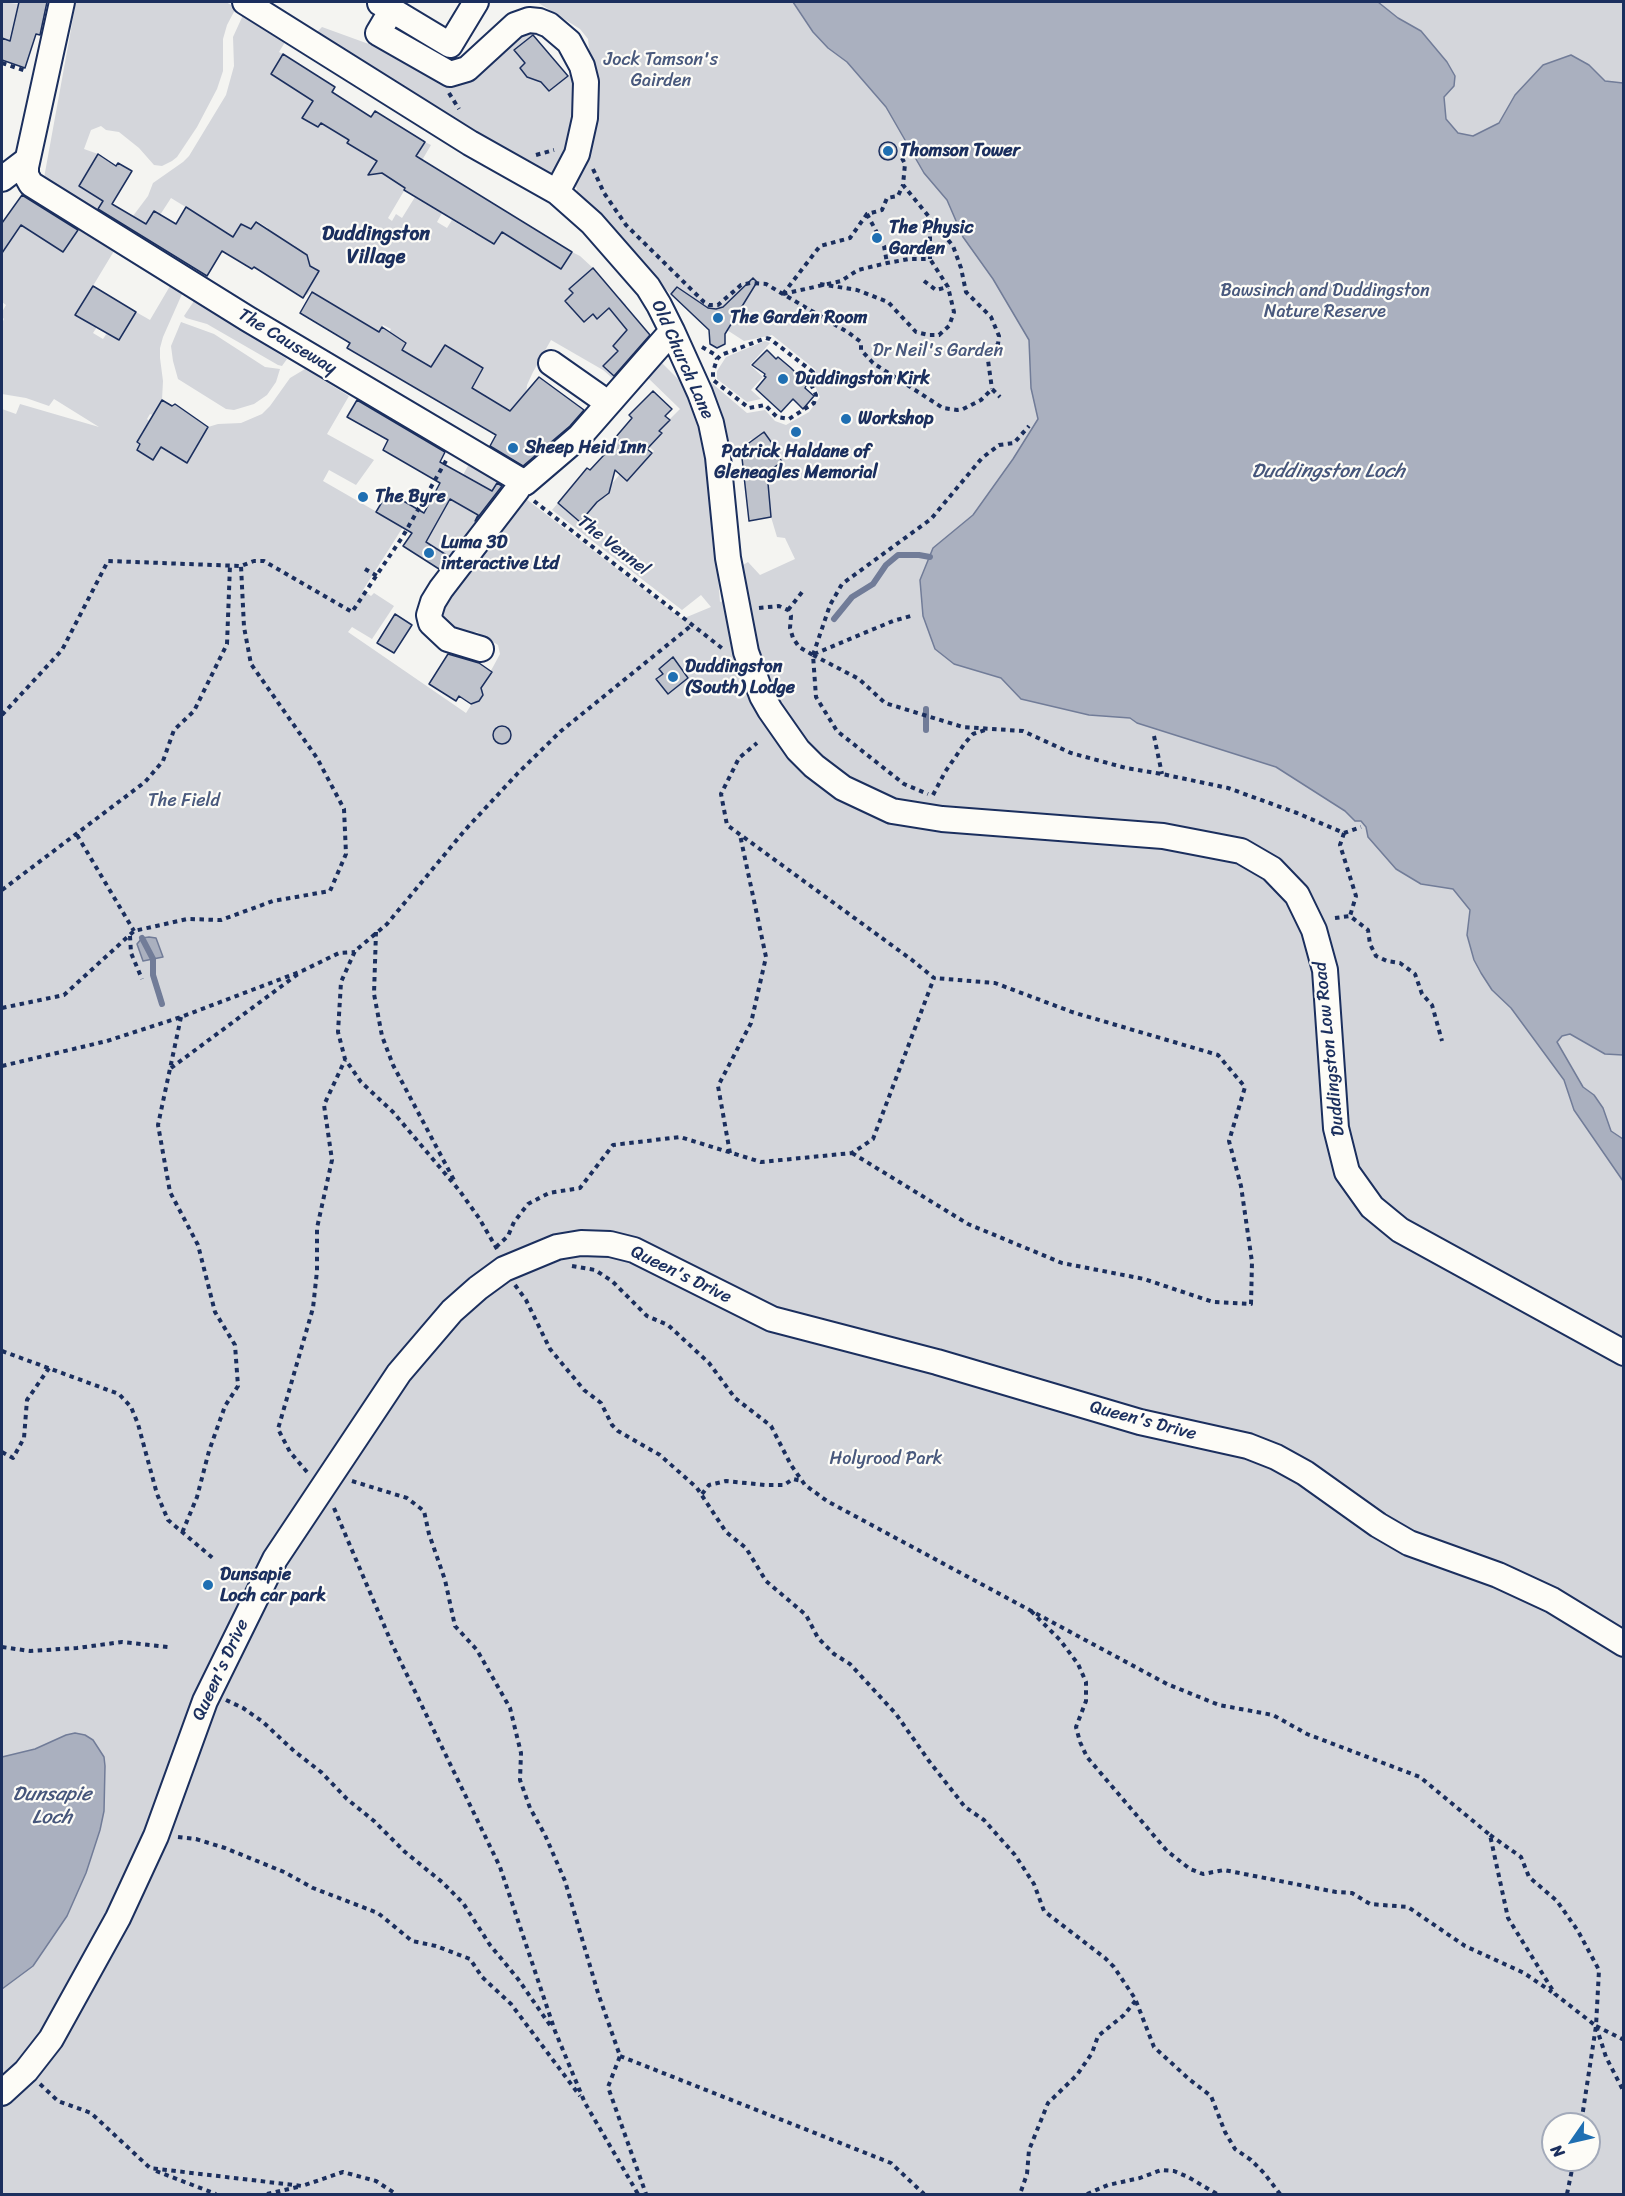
<!DOCTYPE html>
<style>
body{margin:0}
#map{position:relative;width:1625px;height:2196px;overflow:hidden;background:#f4f4f1;font-family:Sriracha,sans-serif}
canvas{display:block}
.frame{position:absolute;inset:0;border:3px solid #1b2f5e;pointer-events:none}
.north{position:absolute;left:1541px;top:2112px;width:60px;height:60px;box-sizing:border-box;background:#fdfcf7;border:2px solid #a3aaba;border-radius:50%;rotate:236deg;font-size:16px;font-weight:700;line-height:24px;text-align:center;color:#1b2f5e}
.north::after{content:'';display:block;margin:auto;width:21px;height:27px;background:#1f6fb2;clip-path:polygon(50% 0,100% 100%,50% 72%,0 100%)}
</style>
<div id="map">
<canvas width="1625" height="2196"></canvas>
<div class="frame"></div>
<div class="north">N</div>
</div>
<script>
const ctx = document.querySelector('canvas').getContext('2d');
ctx.lineJoin = 'round';
function paint(path, color) { ctx.fillStyle = color; ctx.fill(path, 'evenodd'); }
const toPath = rows => new Path2D(rows.map(r => 'M' + r).join(''));
function strokePath(path, color, width, dash) { ctx.strokeStyle = color; ctx.lineWidth = width; ctx.lineCap = dash ? 'butt' : 'round'; ctx.setLineDash(dash || []); ctx.stroke(path); }
function write(font, color, halo, rows, align = 'center') {
  ctx.font = font + ' Sriracha,sans-serif'; ctx.lineWidth = 4.5; ctx.setLineDash([]); ctx.textBaseline = 'middle'; ctx.strokeStyle = halo; ctx.fillStyle = color; for (const [text, x, y, turn = 0] of rows) {
    ctx.save(); ctx.translate(x, y); ctx.rotate((+turn || 0) * Math.PI / 180); ctx.textAlign = isNaN(turn) ? turn : align; if (halo) ctx.strokeText(text, 0, 0); ctx.fillText(text, 0, 0); ctx.restore();
  }
}
paint(toPath([
 [2,2,18,4,9,40,2,38],
 [76,2,226,2,236,8,227,25,223,39,223,71,217,89,197,127,177,157,172,161,162,166,154,165,139,148,119,132,106,130,101,126,91,130,84,149,98,154,79,185,103,201,96,211,44,178],
 [537,2,1623,2,1623,2194,2,2194,2,409,16,414,20,404,99,427,54,399,49,406,26,398,2,394,2,323,4,319,2,317,2,312,6,305,2,302,2,269,3,266,2,264,2,253,22,225,63,252,78,229,114,251,76,314,97,327,93,333,103,339,107,333,119,340,136,312,150,320,170,286,182,294,163,337,160,348,160,358,163,381,162,400,153,415,150,414,147,419,149,421,137,442,140,444,137,450,153,460,156,455,152,452,163,434,165,449,187,462,208,427,218,424,241,423,262,414,270,406,290,378,305,369,349,396,327,434,374,460,356,485,329,470,323,481,403,527,363,590,371,596,374,593,394,606,372,639,352,627,348,632,466,713,473,702,479,701,483,695,481,689,500,654,498,645,477,632,464,633,455,630,441,617,440,608,521,495,682,619,711,607,701,595,682,610,552,510,558,503,580,521,598,500,607,496,610,486,620,474,628,480,654,451,633,432,655,440,662,433,659,430,680,409,646,376,660,361,681,382,688,396,704,445,712,500,720,602,747,592,743,565,748,562,760,575,795,559,785,538,777,537,771,517,767,470,782,462,782,459,763,433,752,440,751,439,741,447,729,450,718,414,701,374,747,413,765,410,775,421,786,425,809,412,820,397,812,380,816,370,772,335,744,341,727,330,725,334,725,344,717,348,710,344,710,334,712,332,659,283,600,215,578,194,575,183,595,105,588,39,580,29],
 [1553,2124,1589,2124,1589,2160,1553,2160],
 [244,13,287,39,279,52,283,54,271,74,313,101,302,118,318,127,328,112,337,125,334,131,349,140,347,143,367,155,379,157,373,167,376,172,382,173,396,182,415,158,425,142,431,145,388,218,392,221,396,214,402,218,415,197,442,213,437,222,447,228,452,220,475,234,494,204,479,235,494,244,502,232,561,269,572,252,580,256,593,268,570,288,573,293,565,301,584,322,593,314,597,319,620,298,626,305,614,315,627,330,613,346,632,363,627,371,624,367,626,364,615,354,604,366,618,380,617,382,603,370,551,340,533,372,527,385,526,396,518,410,513,407,510,411,472,388,483,367,476,364,472,371,448,357,453,349,446,345,431,367,402,350,406,343,399,338,377,352,391,329,383,325,379,332,312,292,310,291,307,295,305,294,319,271,291,254,295,246,274,234,263,237,268,228,257,221,251,229,241,224,224,252,222,251,217,259,203,234,210,222,171,198,160,215,154,211,146,224,133,216,148,196,153,183,183,162,189,156,226,95,234,66,233,37],
 [322,27,410,59,478,75,523,30,541,28,515,50,525,63,520,68,528,78,533,73,549,91,575,70,579,95,560,174,551,176,467,132,316,33],
 [194,301,287,359,282,366,278,365,207,324,186,318,184,316],
 [181,322,214,334,265,367,280,369,276,382,267,395,254,404,234,410,226,409,178,379,173,361,171,346],
 [765,341,770,343,750,365,763,377,751,390,761,399,747,402,717,379,717,371,726,357],
 [469,464,498,480,492,491,463,475],
 [450,499,478,515,476,519,483,525,452,558,426,542]
]), '#d4d6db');
const water = toPath([
 [793,2,1378,2,1398,18,1421,31,1447,62,1455,76,1454,86,1444,97,1446,119,1458,133,1473,136,1499,123,1515,95,1543,65,1571,55,1589,65,1605,81,1623,83,1623,1055,1605,1054,1570,1034,1562,1036,1557,1042,1583,1087,1594,1095,1603,1108,1611,1131,1623,1139,1623,1181,1574,1110,1564,1080,1511,1008,1492,990,1481,973,1474,960,1467,935,1470,910,1453,889,1421,884,1396,869,1368,837,1366,827,1361,821,1355,821,1345,811,1276,767,1137,723,1130,718,1089,715,1021,699,1001,678,954,664,935,649,923,616,920,580,933,548,973,515,1013,459,1038,419,1031,388,1029,340,993,279,963,237,947,200,924,173,886,107,847,62,828,48,813,32,793,2],
 [149,937,156,938,163,957,143,961,137,944,142,938,149,937],
 [75,1733,85,1735,93,1740,104,1757,105,1766,104,1811,100,1830,86,1873,67,1916,33,1966,2,1989,2,1757,35,1749,66,1735,75,1733]
]);
paint(water, '#aab0bf');
strokePath(water, '#717c98', 1.5);
strokePath(toPath([
 [834,619,852,597,873,584,886,565,898,555,919,555,930,557],
 [926,730,926,709],
 [142,938,153,959,153,975,162,1004]
]), '#717c98', 6);
const building = toPath([
 [19,2,47,2,40,35,36,34,25,68,2,60,2,38,10,41,19,2],
 [533,35,568,76,549,91,541,82,527,77,520,68,525,63,514,50,533,35],
 [283,54,335,87,332,92,371,117,375,111,425,142,416,156,572,252,561,269,502,232,494,244,404,190,405,188,382,173,368,175,377,161,347,143,349,140,321,123,318,127,302,118,313,101,271,74,283,54],
 '879 151a9 9 0 1 1 18 0a9 9 0 1 1-18 0Z',
 [98,154,116,166,118,163,132,171,112,204,146,224,154,211,176,224,186,207,233,237,241,224,251,229,256,222,307,255,310,266,319,271,303,298,254,267,252,269,222,251,207,276,98,209,103,201,79,186,98,154],
 [22,195,78,230,63,252,21,225,2,253,2,223,22,195],
 [593,268,650,335,614,376,603,366,618,351,613,346,627,330,609,308,597,319,593,314,584,322,565,301,573,293,569,289,593,268],
 [753,278,757,282,725,334,725,344,717,348,710,344,709,330,671,294,677,287,708,308,716,309,723,307,753,278],
 [93,286,136,312,119,340,75,315,93,286],
 [312,292,379,332,382,327,406,343,402,350,431,367,445,345,483,368,472,388,510,411,539,377,584,410,570,426,523,466,490,446,496,435,347,348,350,343,300,313,312,292],
 [767,350,776,359,778,357,791,368,807,384,805,388,814,396,803,409,793,399,781,412,756,389,766,377,764,376,765,374,752,365,767,350],
 [653,391,672,409,665,416,670,420,659,431,662,433,647,449,652,453,627,481,615,470,609,493,597,502,580,522,558,503,587,468,590,470,618,440,615,438,632,418,629,415,653,391],
 [162,400,172,406,175,404,208,427,187,463,161,447,153,460,137,450,140,444,137,442,162,400],
 [357,400,445,452,440,462,492,491,497,483,502,486,475,521,478,515,450,499,426,542,448,556,439,569,403,546,412,533,376,512,388,492,424,513,440,483,383,450,388,440,347,417,357,400],
 [764,432,774,446,782,462,767,472,771,517,749,521,742,458,747,455,742,448,764,432],
 [395,614,412,625,394,653,377,643,395,614],
 [448,654,479,663,492,672,481,688,483,695,479,701,471,704,459,696,456,701,429,684,448,654],
 [673,657,688,678,668,694,656,679,663,674,659,669,673,657],
 '493 735a9 9 0 1 1 18 0a9 9 0 1 1-18 0Z'
]);
paint(building, '#bfc3cc');
strokePath(building, '#1b2f5e', 1.5);
const minor = toPath([
 [62,2,26,167,26,175,31,184,248,319,525,483,580,436,672,331],
 [245,2,470,143,557,192,592,223,648,287,659,305,672,331,700,393,711,423,718,457,728,558,746,652,762,696,770,710,798,750,814,766,843,788,892,811,942,819,1163,836,1241,851,1272,869,1297,895,1314,930,1325,970,1336,1128,1347,1172,1372,1207,1400,1230,1624,1353],
 [380,3,450,45,476,2],
 [391,11,378,33,450,74,467,69,515,25,529,20,539,21,549,25,569,42,582,66,586,82,585,118,577,154,557,192],
 [2,179,27,160],
 [551,363,608,403],
 [481,649,448,639,431,623,429,615,433,602,441,589,517,490,519,479],
 [2,2093,26,2071,51,2039,118,1918,156,1836,205,1701,275,1559,399,1373,452,1311,478,1288,504,1269,557,1247,581,1243,610,1244,634,1250,772,1319,937,1362,1140,1422,1248,1446,1276,1457,1305,1473,1378,1525,1409,1543,1498,1575,1552,1600,1624,1644]
]);
strokePath(minor, '#1b2f5e', 28);
strokePath(toPath([
 [2,63,26,71],
 [449,93,459,109],
 [536,155,554,150],
 [902,158,905,164,903,185,953,246,961,268,966,292,991,317,999,336,998,344,987,350,987,353,992,389],
 [593,169,604,193,626,225,704,302,709,305,718,305,741,285,750,283,766,284,849,333,861,342,861,350,873,363,943,408,957,410,963,409,981,400,992,389,1000,397],
 [867,214,884,246,887,263],
 [924,281,936,290,948,287],
 [820,284,857,290,888,302,916,332,929,335,939,335,949,326,954,312,948,287,930,259],
 [783,294,841,281,858,270,887,263,909,259,930,259,930,221],
 [783,294,820,246,850,238,867,214,882,210,887,198,898,196,903,185],
 [766,338,770,339,813,372,809,380,816,395,814,403,789,419,777,417,765,405,749,408,713,380,713,372,717,359,721,355,766,338],
 [702,347,714,354,717,359],
 [534,501,723,649],
 [365,569,377,576],
 [759,608,779,606,788,610,791,616,790,628,793,638,799,647,813,655,816,697,837,731,904,784,928,794],
 [788,610,803,591],
 [814,654,893,621,914,615],
 [813,655,859,679,885,703,963,727,1023,731,1071,753,1126,768,1162,774,1228,788,1297,813,1344,833,1361,827],
 [813,655,830,605,842,584,931,519,982,458,999,445,1014,443,1029,426],
 [2,715,62,650,108,561,241,566,254,561,264,561,352,612,403,536,447,459],
 [1154,736,1162,774],
 [933,795,945,772,965,743,973,734,985,730],
 [1344,833,1340,845,1356,896,1350,916,1368,930,1370,944,1376,956,1387,961,1400,963,1415,974,1422,994,1432,1005,1442,1041],
 [77,835,134,931],
 [2,890,145,782,163,761,174,730,194,711,227,644,230,565],
 [1335,918,1350,916],
 [376,932,374,994,382,1036,393,1065,455,1182],
 [130,936,131,953,142,979],
 [2,1008,64,995,134,931,187,919,221,920,273,901,330,891,346,854,344,809,317,758,251,664,244,627,241,566],
 [181,1017,158,1125,170,1192,198,1245,215,1312,235,1345,238,1386,225,1406,209,1451,197,1497,182,1533],
 [2,1066,107,1041,181,1017,302,971,339,953,355,952],
 [171,1068,298,974],
 [730,1153,718,1086,751,1023,766,957,740,835],
 [852,1153,968,1224,1062,1263,1144,1279,1213,1302,1251,1304,1252,1262,1241,1186,1229,1141,1245,1087,1218,1055,1072,1012,995,983,934,978],
 [496,1247,508,1236,514,1222,528,1204,549,1193,580,1188,613,1145,680,1137,761,1162,852,1153,873,1139,934,978,912,960,727,825,721,794,739,758,757,743],
 [497,1249,479,1218,459,1190,393,1112,361,1082,345,1059,338,1032,341,982,355,951,387,924,465,830,518,773,561,731,692,625],
 [572,1266,595,1270,612,1281,647,1316,668,1325,709,1363,735,1398,771,1426,791,1465,805,1485,827,1501,1167,1684,1219,1705,1273,1715,1307,1734,1420,1777,1490,1835,1508,1918,1555,1994,1596,2026,1581,2124],
 [515,1285,526,1300,550,1349,584,1390,601,1403,612,1425,618,1431,660,1455,697,1488,726,1532,746,1548,766,1581,806,1615,818,1638,834,1654,850,1664,896,1714,929,1761,965,1807,984,1820,1015,1855,1034,1884,1044,1911,1105,1958,1114,1967,1136,2000,1124,2015,1098,2036,1092,2053,1077,2075,1048,2103,1029,2150,1027,2174,1020,2194],
 [2,1351,119,1394,131,1407,138,1424,157,1494,168,1520,215,1560],
 [2,1452,13,1458,24,1438,27,1400,49,1368],
 [307,1472,290,1452,278,1429,313,1308,317,1271,317,1228,332,1160,324,1105,345,1060],
 [352,1481,407,1498,424,1511,429,1534,445,1580,455,1626,477,1650,510,1708,521,1753,520,1780,530,1808,545,1835,565,1881,598,1993,620,2056,608,2087,646,2194],
 [702,1494,709,1485,726,1481,765,1485,784,1485,793,1479,802,1481],
 [334,1508,392,1644,500,1867,555,2031,585,2103,638,2194],
 [1031,1611,1060,1640,1078,1664,1086,1682,1086,1701,1076,1727,1080,1742,1087,1757,1167,1851,1190,1869,1203,1874,1224,1870,1336,1892,1352,1893,1370,1904,1408,1907,1465,1946,1524,1973,1552,1992],
 [2,1647,30,1651,77,1648,122,1642,168,1647],
 [226,1700,243,1708,263,1722,294,1751,321,1772,347,1799,374,1821,405,1852,442,1882,463,1903,490,1945,518,1979,552,2028],
 [1490,1835,1521,1857,1529,1877,1557,1901,1578,1931,1599,1970,1596,2026,1606,2057,1624,2092],
 [178,1837,196,1839,225,1848,284,1872,313,1888,378,1913,412,1941,436,1946,470,1959,482,1977,511,2004,580,2096],
 [1136,2001,1154,2047,1190,2080,1211,2096,1225,2132,1235,2149,1251,2160,1264,2173,1280,2194],
 [1596,2026,1624,2040],
 [620,2056,891,2163,924,2194],
 [40,2084,58,2101,91,2113,150,2168,302,2186,343,2172,376,2181,396,2194],
 [156,2171,216,2194],
 [267,2194,298,2187],
 [1087,2194,1108,2185,1140,2178,1161,2170,1174,2171,1188,2177,1217,2194],
 [1567,2194,1574,2160]
]), '#1b2f5e', 4, [4.5, 4.5]);
strokePath(minor, '#fdfcf7', 24);
for (const [x, y, r, color] of [
 [888,151,6,"#1f6fb2"],
 [877,238,6,"#1f6fb2"],
 [718,318,6,"#1f6fb2"],
 [783,379,6,"#1f6fb2"],
 [846,419,6,"#1f6fb2"],
 [796,432,6,"#1f6fb2"],
 [513,448,6,"#1f6fb2"],
 [363,497,6,"#1f6fb2"],
 [429,553,6,"#1f6fb2"],
 [673,677,6,"#1f6fb2"],
 [208,1585,6,"#1f6fb2"]
]) { const dot = new Path2D(); dot.arc(x, y, r, 0, 2 * Math.PI); ctx.fillStyle = color; ctx.fill(dot); strokePath(dot, '#fdfcf7', 2); }
write('18px', '#49597d', '#fdfcf7', [
 ["Jock Tamson's",661,60],
 ["Gairden",661,81],
 ["Bawsinch and Duddingston",1325,291],
 ["Nature Reserve",1325,312],
 ["Dr Neil's Garden",938,351],
 ["The Field",184,801],
 ["Holyrood Park",886,1459]
]);
write('bold 18px', '#1b2f5e', '#fdfcf7', [
 ["Thomson Tower",900,151],
 ["The Physic",889,228],
 ["Garden",889,249],
 ["The Garden Room",730,318],
 ["Duddingston Kirk",795,379],
 ["Workshop",858,419],
 ["Sheep Heid Inn",525,448],
 ["Patrick Haldane of",796,452,"center"],
 ["Gleneagles Memorial",796,473,"center"],
 ["The Byre",375,497],
 ["Luma 3D",441,543],
 ["interactive Ltd",441,564],
 ["Duddingston",685,667],
 ["(South) Lodge",685,688],
 ["Dunsapie",220,1575],
 ["Loch car park",220,1596]
], 'left');
write('18px', '#1b2f5e', '#fdfcf7', [
 ["The Causeway",287,342,31],
 ["Old Church Lane",682,360,66],
 ["The Vennel",613,546,38],
 ["Duddingston Low Road",1330,1049,-96],
 ["Queen's Drive",681,1275,26],
 ["Queen's Drive",1143,1421,15],
 ["Queen's Drive",221,1670,-65]
]);
write('bold 20px', '#1b2f5e', '#fdfcf7', [
 ["Duddingston",376,235],
 ["Village",376,258]
]);
write('italic 20px', '#46567b', '#fdfcf7', [
 ["Duddingston Loch",1328,472],
 ["Dunsapie",52,1795],
 ["Loch",52,1818]
]);
</script>
